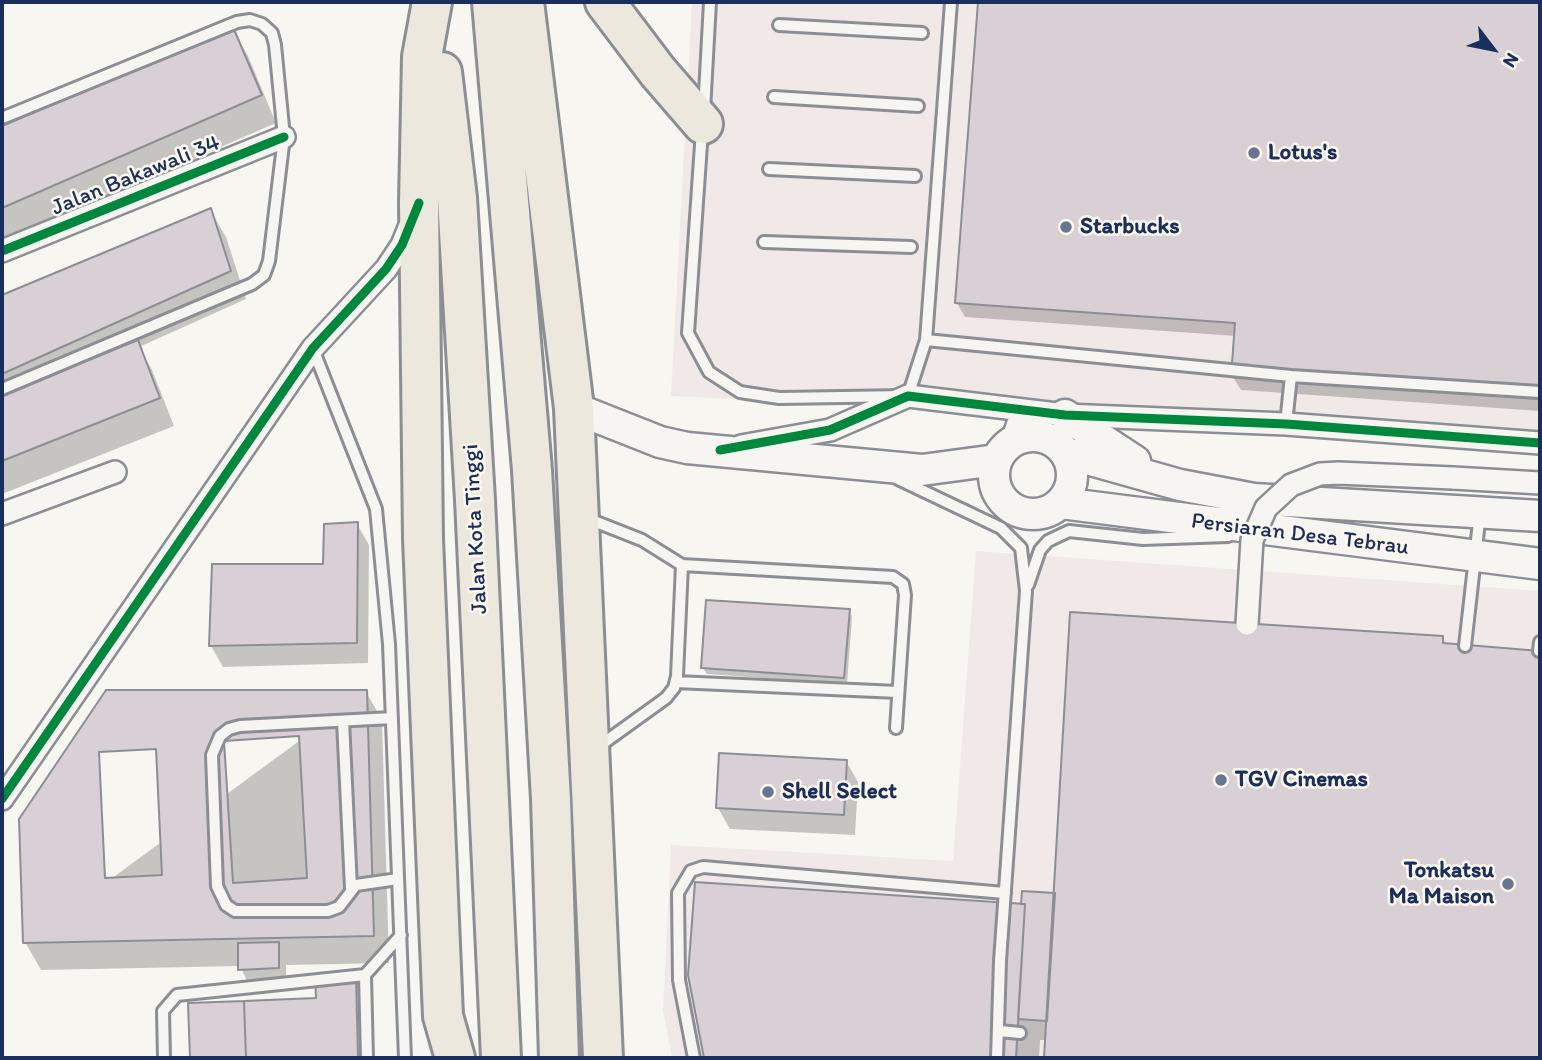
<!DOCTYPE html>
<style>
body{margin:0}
#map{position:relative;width:1542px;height:1060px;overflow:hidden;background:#f8f6f0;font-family:Itim,sans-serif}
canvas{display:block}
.frame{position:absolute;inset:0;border:4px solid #1b2f5e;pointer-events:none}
.north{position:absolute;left:1458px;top:14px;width:70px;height:70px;-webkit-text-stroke:5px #fbf7ec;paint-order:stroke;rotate:122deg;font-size:19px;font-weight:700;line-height:28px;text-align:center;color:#1b2f5e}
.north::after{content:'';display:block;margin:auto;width:24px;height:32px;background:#1b2f5e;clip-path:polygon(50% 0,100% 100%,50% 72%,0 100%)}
</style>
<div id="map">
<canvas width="1542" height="1060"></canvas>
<div class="frame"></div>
<div class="north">N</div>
</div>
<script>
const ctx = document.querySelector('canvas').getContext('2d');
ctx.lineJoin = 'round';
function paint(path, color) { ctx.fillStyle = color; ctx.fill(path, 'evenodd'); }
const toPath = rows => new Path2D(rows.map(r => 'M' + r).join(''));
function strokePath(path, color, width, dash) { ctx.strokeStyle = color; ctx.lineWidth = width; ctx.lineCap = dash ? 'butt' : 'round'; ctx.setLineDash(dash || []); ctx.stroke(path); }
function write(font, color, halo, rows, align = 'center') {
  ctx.font = font + ' Itim,sans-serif'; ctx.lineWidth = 5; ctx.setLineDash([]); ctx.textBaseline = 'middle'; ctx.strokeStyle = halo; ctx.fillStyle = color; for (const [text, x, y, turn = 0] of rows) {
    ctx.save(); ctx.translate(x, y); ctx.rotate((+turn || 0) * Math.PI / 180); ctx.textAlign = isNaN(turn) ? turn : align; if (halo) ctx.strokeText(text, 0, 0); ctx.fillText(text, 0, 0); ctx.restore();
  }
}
paint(toPath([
 [692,2,1540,2,1540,441,671,396],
 [976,551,1540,591,1540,1058,672,1058,663,1010,671,845,953,861]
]), '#f1e9e8');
paint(toPath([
 [980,2,1540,2,1540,411,1241,390,1233,377,1236,336,965,317,957,303],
 [232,29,248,56,276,123,2,242,2,128],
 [210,210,226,237,246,299,139,347,152,370,174,426,2,494,2,297],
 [357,524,369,545,368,663,223,667,211,646,325,565],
 [849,611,852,617,847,684,707,674,703,668],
 [1442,638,1447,645,1540,652,1540,1058,1046,1058,1047,1040,1040,1040,1039,1058,706,1058,689,975,1024,906,1056,895],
 [366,692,382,720,389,963,286,965,286,982,248,983,240,966,41,970,25,942],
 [846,761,858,782,855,835,730,829,718,808],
 [355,977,359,984,361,1058,192,1058,190,1005,318,1000]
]), '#0003');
const building = toPath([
 [978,2,1540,2,1540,399,1231,377,1235,323,955,303,978,2],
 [233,27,262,95,2,208,2,126,233,27],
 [211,208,231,271,2,374,2,295,211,208],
 [138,340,160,398,2,461,2,394,138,340],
 [358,522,357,643,209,646,212,564,323,564,324,524,358,522],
 [706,600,850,609,844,678,701,668,706,600],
 [1070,612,1443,636,1443,643,1540,651,1540,1058,1044,1058,1070,612],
 [106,690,367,690,374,936,23,943,19,819,106,690],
 [299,736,307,878,233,883,224,741,299,736],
 [156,749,162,875,105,878,99,752,156,749],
 [719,753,847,760,844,815,716,808,719,753],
 [695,882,1025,904,1016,1058,704,1058,688,975,695,882],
 [1022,891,1055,893,1047,1021,1018,1019,1025,904,1021,904,1022,891],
 [279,942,279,968,238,970,238,943,279,942],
 [356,976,358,1058,246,1058,244,1001,316,998,315,977,356,976],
 [244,1001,246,1058,190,1058,188,1003,244,1001]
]);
paint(building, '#d8d0d5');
strokePath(building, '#8b8e94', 2);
const lane = toPath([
 [779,25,922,33],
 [774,97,918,106],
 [704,111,710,2],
 [2,118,237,22,250,20,262,24,272,33,275,45,284,137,269,261,264,275,252,284,2,389],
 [702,130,688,333,709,372,740,392,779,398,908,396,926,340,951,2],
 [769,169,915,176],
 [764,242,911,247],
 [926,340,1291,376],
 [313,349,376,509,389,644,405,1058],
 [1286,424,1291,376,1540,392],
 [898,479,1001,528,1021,548,1026,591,1000,961,997,1058],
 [586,518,642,540,682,565,677,676,674,688,666,698,598,747],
 [682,565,893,577,903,584,905,595,896,728],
 [1028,585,1040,550,1048,541,1069,531,1143,539,1228,536],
 [1465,646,1480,513],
 [1539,651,1540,642],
 [676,682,898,692],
 [392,718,240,726,229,729,220,736,212,755,217,886,226,905,235,911,328,911,339,907,356,885,398,879],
 [343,721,351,888],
 [999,1031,1020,1033],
 [164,1058,163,1011,177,995,365,975],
 [367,1058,365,975,401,935],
 [694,1058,679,980,678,893,691,871,703,867,1005,893]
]);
const street = toPath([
 [2,251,284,137],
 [1012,441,1022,411,1047,438],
 [741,446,830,430,908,396,1065,415,1286,424,1540,443],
 [1453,478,1540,483],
 [2,514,115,472],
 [2,799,313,348,386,269,402,245,411,223]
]);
const secondary = toPath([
 [574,408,660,442,687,448,922,470,996,460],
 [1065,415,1135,461],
 '994 475a39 39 0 1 1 78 0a39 39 0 1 1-78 0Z',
 [1066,453,1180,485,1254,499,1540,516],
 [1061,503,1540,564]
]);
const highway = toPath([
 [432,2,422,57,419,203,423,539,443,1016,455,1058],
 [492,2,532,470,551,799,559,1058],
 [524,2,574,408,603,1058],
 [605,2,658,72,703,124],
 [442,72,457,198,475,500,501,1058]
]);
strokePath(lane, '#8b8e94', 16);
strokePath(street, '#8b8e94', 26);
strokePath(secondary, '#8b8e94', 35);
strokePath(highway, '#8b8e94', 44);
strokePath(lane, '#f6f5f1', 10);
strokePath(street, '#f6f5f1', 21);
strokePath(secondary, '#f6f5f1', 30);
strokePath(highway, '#ede8dd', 38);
const streetBridge = toPath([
 [1247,624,1252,540,1266,508,1291,485,1320,474,1338,473,1453,478]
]);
strokePath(streetBridge, '#8b8e94', 26, []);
strokePath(streetBridge, '#f6f5f1', 21);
strokePath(toPath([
 [2,251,284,137],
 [720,450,830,430,908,396,1065,415,1286,424,1540,443],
 [2,799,313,348,386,269,402,245,419,203]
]), '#00873e', 9);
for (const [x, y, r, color] of [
 [1254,153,7,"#687591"],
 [1066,227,7,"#687591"],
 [1221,780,7,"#687591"],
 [768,792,7,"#687591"],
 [1508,884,7,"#687591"]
]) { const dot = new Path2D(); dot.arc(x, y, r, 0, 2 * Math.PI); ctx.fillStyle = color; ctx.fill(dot); strokePath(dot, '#fbf7ec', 2.5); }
write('bold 23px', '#1b2f5e', '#fbf7ec', [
 ["Lotus's",1268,153],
 ["Starbucks",1080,227],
 ["TGV Cinemas",1235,780],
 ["Shell Select",782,792],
 ["Tonkatsu",1494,871,"right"],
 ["Ma Maison",1494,897,"right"]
], 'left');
write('23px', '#1b2f5e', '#fbf7ec', [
 ["Jalan Bakawali 34",136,176,-22],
 ["Jalan Kota Tinggi",476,529,-93],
 ["Persiaran Desa Tebrau",1300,535,7]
]);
</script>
